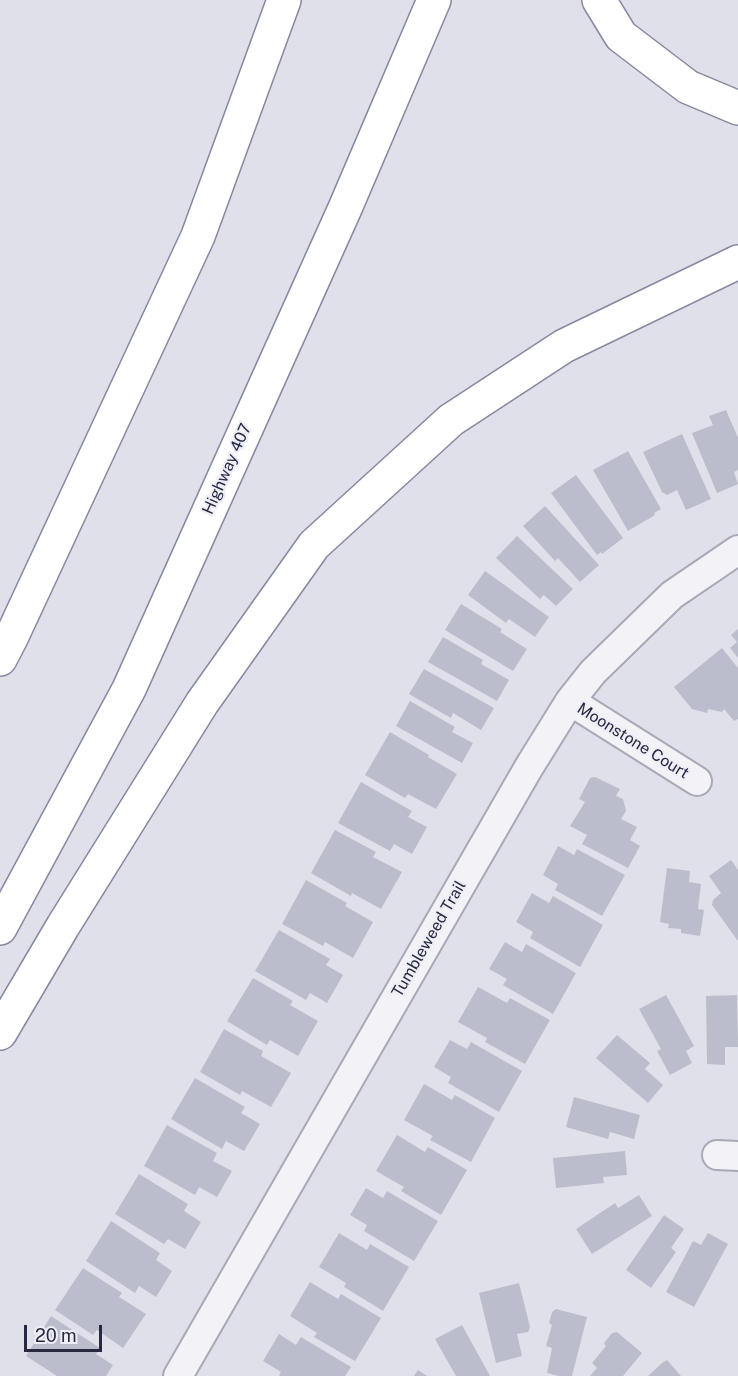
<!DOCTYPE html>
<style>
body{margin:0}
#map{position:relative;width:738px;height:1376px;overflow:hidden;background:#dfe0e9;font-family:"Public Sans",sans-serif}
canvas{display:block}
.scale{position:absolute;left:24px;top:1325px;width:78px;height:27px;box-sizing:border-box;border:3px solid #272940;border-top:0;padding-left:8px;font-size:18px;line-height:21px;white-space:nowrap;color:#272940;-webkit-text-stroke:4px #eeeff6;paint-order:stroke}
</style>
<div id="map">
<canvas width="738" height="1376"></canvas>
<div class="scale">20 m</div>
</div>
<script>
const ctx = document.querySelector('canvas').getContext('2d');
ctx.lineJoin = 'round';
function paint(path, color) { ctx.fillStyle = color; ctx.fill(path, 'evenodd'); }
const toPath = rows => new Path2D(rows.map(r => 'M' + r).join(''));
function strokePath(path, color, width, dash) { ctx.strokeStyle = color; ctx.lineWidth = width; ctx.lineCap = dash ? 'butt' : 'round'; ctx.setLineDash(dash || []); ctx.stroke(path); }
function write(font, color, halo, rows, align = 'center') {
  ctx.font = font + ' "Public Sans",sans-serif'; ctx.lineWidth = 4.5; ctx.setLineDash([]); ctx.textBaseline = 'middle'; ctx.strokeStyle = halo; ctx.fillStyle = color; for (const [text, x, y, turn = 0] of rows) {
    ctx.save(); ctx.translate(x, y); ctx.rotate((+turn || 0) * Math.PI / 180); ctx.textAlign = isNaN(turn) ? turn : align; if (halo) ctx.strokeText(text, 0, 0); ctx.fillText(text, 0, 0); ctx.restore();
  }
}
paint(toPath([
 [726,410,738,438,738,470,734,472,738,484,717,493,692,433,713,425,709,416],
 [682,434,711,499,686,510,677,490,667,495,662,492,643,452],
 [628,451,661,509,654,513,655,515,628,531,593,470],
 [576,475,623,538,602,554,601,552,597,555,551,493],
 [545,506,599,565,580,582,558,558,555,561,523,526],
 [517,536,573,589,556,606,544,595,540,599,496,558],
 [485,571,549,617,535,637,509,619,506,623,468,595],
 [461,604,502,629,500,632,527,649,513,671,445,630],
 [738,629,738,658,730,648,737,642,731,635],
 [443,637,483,660,481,664,509,680,497,701,428,662],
 [722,648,738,668,738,719,734,721,724,709,722,712,708,709,707,713,692,709,674,687],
 [424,669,494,708,481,730,453,713,451,718,409,694],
 [410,701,455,727,452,732,473,743,462,763,396,726],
 [390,732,429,755,428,757,457,774,436,809,408,794,405,798,365,775],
 [595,777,620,789,616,796,623,799,626,811,621,819,637,827,630,840,640,846,628,868,582,844,587,835,570,826,585,802,579,799,590,778],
 [361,782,412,811,408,817,427,827,412,854,394,844,390,851,338,823],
 [335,830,376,852,373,857,402,872,381,909,352,893,351,896,311,873],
 [558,846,574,855,577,849,625,875,602,916,555,890,558,884,543,875],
 [731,860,738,870,738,941,712,905,713,900,721,893,709,876],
 [667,868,690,871,689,882,701,884,698,909,704,910,700,936,681,933,681,929,668,928,669,924,660,922],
 [306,880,347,903,345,906,373,922,353,958,325,942,323,946,282,924],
 [532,893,549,903,553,896,603,925,580,967,530,938,533,932,516,922],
 [279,930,330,959,326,965,343,975,327,1003,310,993,306,1000,255,971],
 [505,942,522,952,526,944,576,973,553,1014,503,985,507,979,489,969],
 [253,978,293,1001,290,1005,318,1021,298,1056,270,1040,267,1045,227,1021],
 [478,987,507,1003,510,998,550,1020,525,1064,485,1042,487,1038,458,1022],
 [666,995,694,1046,686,1051,692,1063,670,1075,657,1051,661,1049,639,1009],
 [737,995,738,1047,725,1047,725,1065,707,1064,706,996],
 [224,1029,263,1051,261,1056,291,1073,271,1107,242,1091,240,1095,200,1072],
 [617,1035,650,1063,645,1069,663,1085,648,1103,596,1058],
 [450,1040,467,1049,471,1042,522,1071,499,1112,448,1083,451,1077,434,1067],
 [195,1078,245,1107,241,1113,260,1124,244,1151,226,1141,222,1149,171,1119],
 [424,1084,452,1100,455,1095,495,1118,471,1162,430,1140,433,1136,404,1120],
 [574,1097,640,1115,634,1139,610,1132,608,1139,566,1127],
 [167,1125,217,1153,213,1161,232,1171,217,1197,199,1187,195,1195,144,1166],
 [397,1135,425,1152,428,1147,467,1170,441,1215,401,1191,404,1187,376,1171],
 [625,1151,627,1175,603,1177,604,1183,556,1188,553,1158],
 [139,1174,188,1204,184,1211,201,1222,185,1249,168,1239,164,1244,115,1214],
 [366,1188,383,1198,387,1191,438,1221,414,1261,364,1231,367,1225,350,1215],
 [639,1195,652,1216,592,1254,576,1229,615,1203,618,1208],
 [664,1215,684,1229,671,1248,676,1252,651,1288,626,1270],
 [111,1221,160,1253,156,1260,172,1271,156,1297,139,1286,135,1293,86,1261],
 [339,1233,367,1250,370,1244,409,1267,383,1311,344,1287,346,1283,319,1267],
 [708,1233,728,1244,694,1307,666,1292,693,1241,701,1245],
 [83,1268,122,1293,119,1297,146,1314,123,1348,97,1330,93,1335,55,1310],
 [310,1282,338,1299,341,1294,381,1318,355,1361,314,1337,317,1333,290,1316],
 [519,1283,530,1327,528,1332,517,1334,522,1356,496,1363,479,1293],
 [556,1309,587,1317,572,1376,559,1376,547,1373,552,1348,546,1346,552,1325,549,1323,552,1312],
 [51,1316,100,1348,96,1354,113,1365,106,1376,57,1376,26,1356],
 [462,1325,490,1376,456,1376,435,1339],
 [617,1332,642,1353,623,1376,590,1376,597,1368,592,1363,606,1346,604,1343,612,1333],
 [279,1334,296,1345,301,1337,351,1367,345,1376,279,1376,281,1372,263,1361],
 [667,1360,681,1376,648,1376,662,1363],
 [418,1370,427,1376,414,1376]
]), '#bcbdcc');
const minor = toPath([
 [570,701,697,781],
 [717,1155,738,1156],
 [178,1376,529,767,570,701,593,672,672,595,738,550]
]);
const highway = toPath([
 [599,0,621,36,688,87,738,108],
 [0,659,11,638,198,236,284,0],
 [0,928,129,689,346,206,434,0],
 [0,1033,63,926,202,703,314,545,451,420,564,346,738,262]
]);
strokePath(minor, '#a8a9b6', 32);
strokePath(highway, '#8688a0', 36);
strokePath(minor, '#f2f2f7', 28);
strokePath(highway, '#fff', 33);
write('16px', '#272940', '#eeeff6', [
 ["Highway 407",227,469,-66],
 ["Moonstone Court",633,741,32],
 ["Tumbleweed Trail",429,939,-60]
]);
</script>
